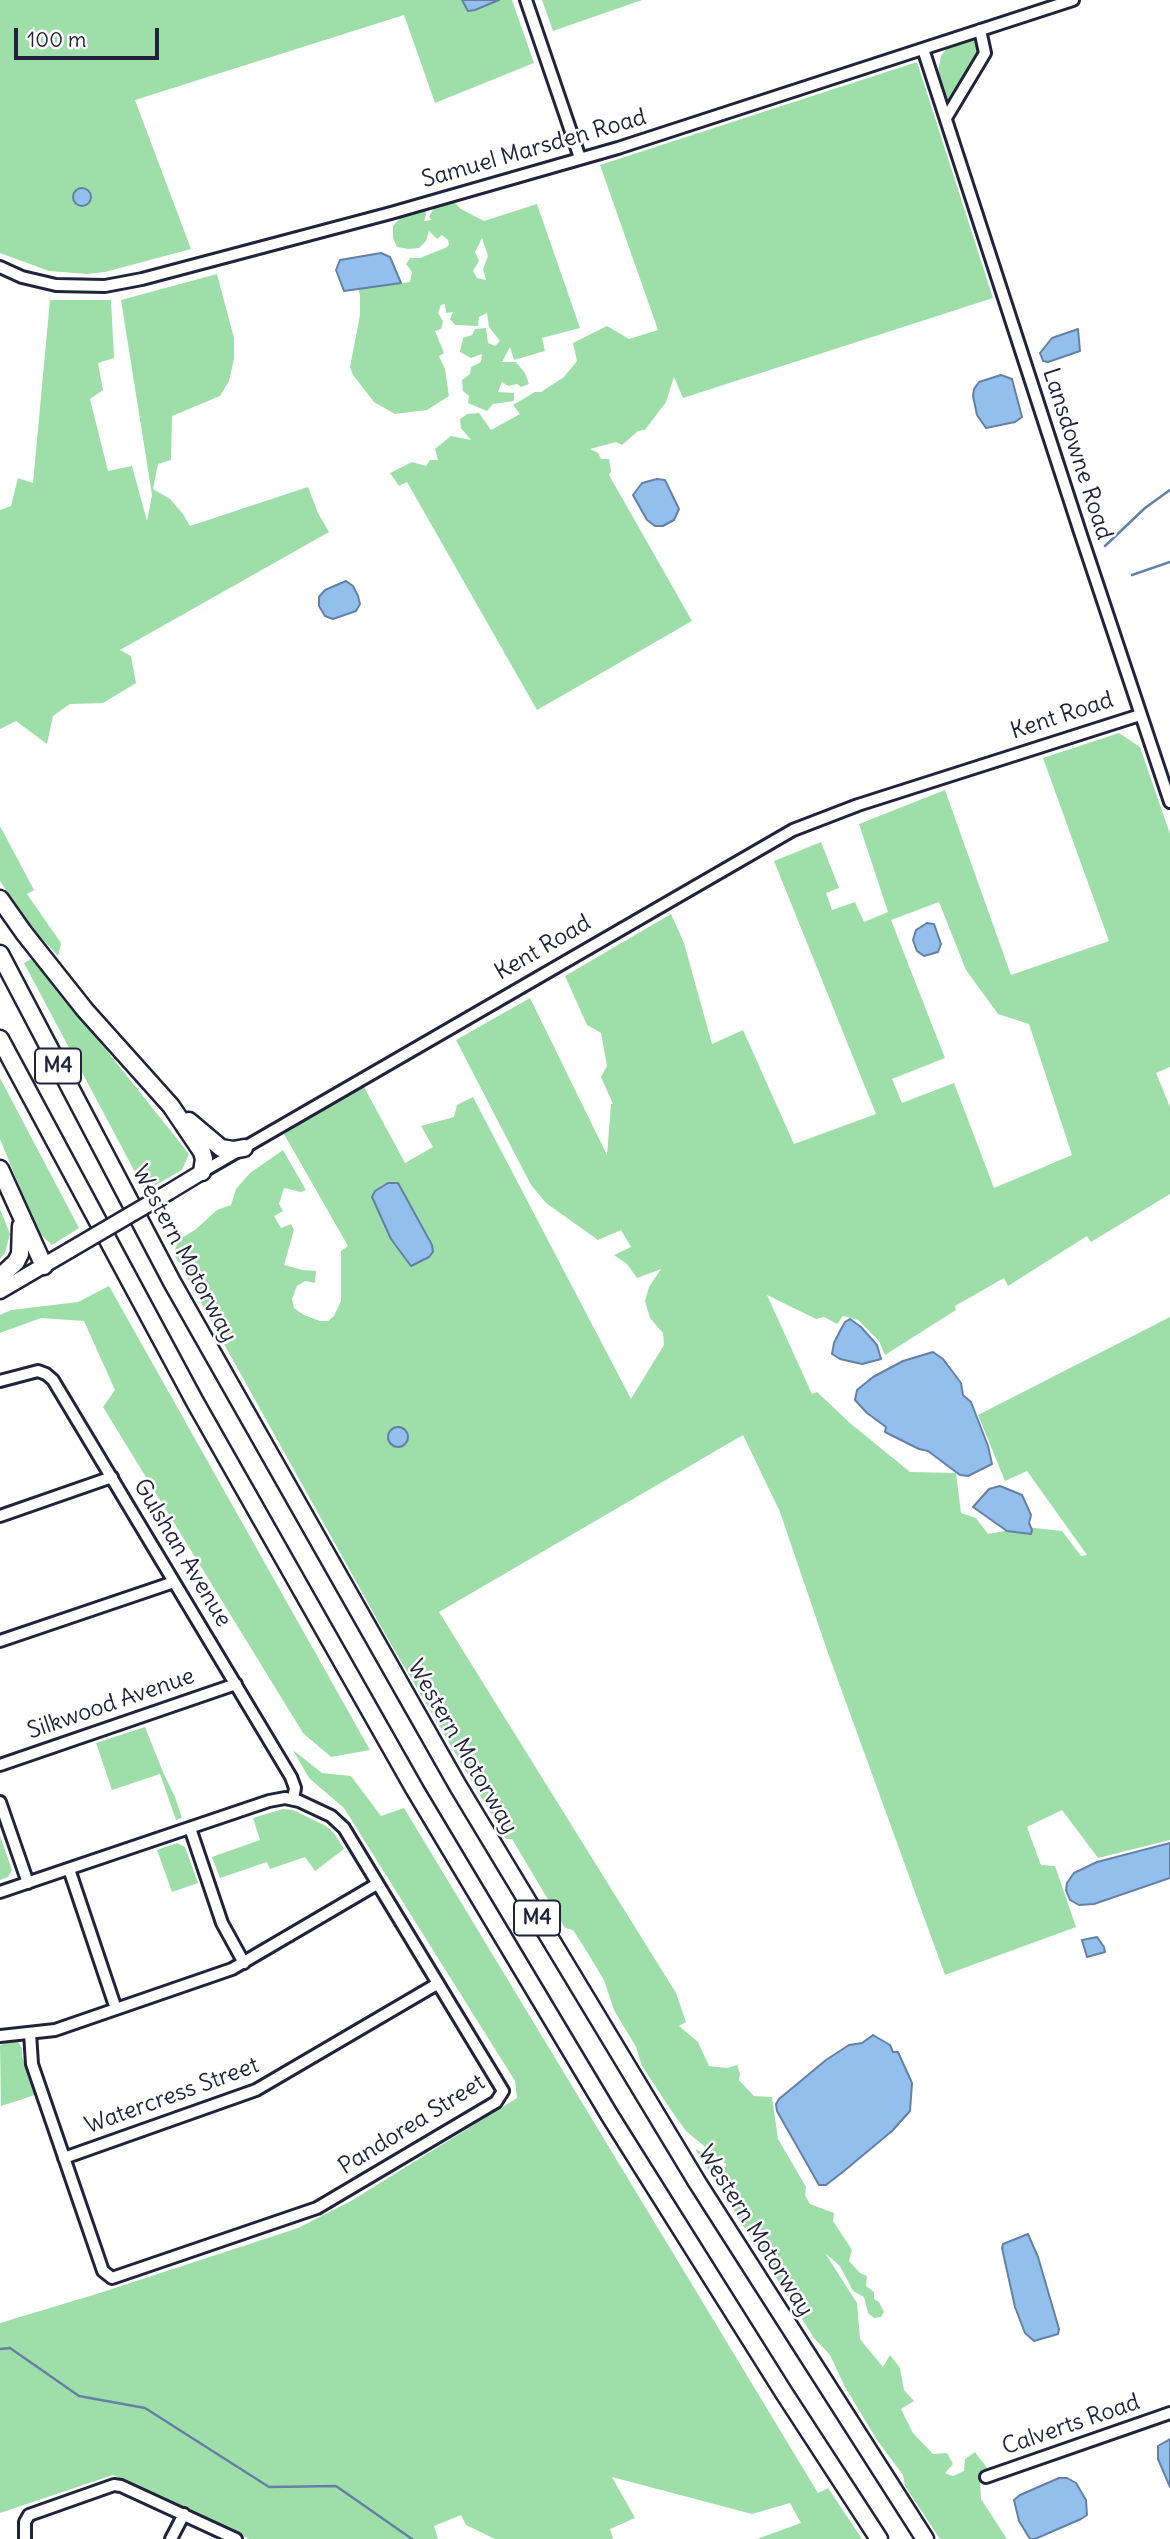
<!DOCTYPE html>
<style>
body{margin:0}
#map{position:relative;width:1170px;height:2539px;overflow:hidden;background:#fff;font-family:Delius,sans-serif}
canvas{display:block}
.scale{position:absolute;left:14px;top:28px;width:145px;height:32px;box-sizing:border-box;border:4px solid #22223b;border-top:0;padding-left:9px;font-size:21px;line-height:24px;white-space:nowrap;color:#22223b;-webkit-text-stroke:5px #fff;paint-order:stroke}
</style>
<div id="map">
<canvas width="1170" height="2539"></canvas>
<div class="scale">100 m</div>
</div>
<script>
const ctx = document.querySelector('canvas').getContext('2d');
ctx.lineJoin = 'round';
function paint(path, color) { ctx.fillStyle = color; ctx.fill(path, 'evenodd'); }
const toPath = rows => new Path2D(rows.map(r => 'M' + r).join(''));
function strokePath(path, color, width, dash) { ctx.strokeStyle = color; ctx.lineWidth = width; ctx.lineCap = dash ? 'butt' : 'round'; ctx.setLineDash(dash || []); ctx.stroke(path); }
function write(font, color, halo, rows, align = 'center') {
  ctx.font = font + ' Delius,sans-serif'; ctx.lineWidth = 5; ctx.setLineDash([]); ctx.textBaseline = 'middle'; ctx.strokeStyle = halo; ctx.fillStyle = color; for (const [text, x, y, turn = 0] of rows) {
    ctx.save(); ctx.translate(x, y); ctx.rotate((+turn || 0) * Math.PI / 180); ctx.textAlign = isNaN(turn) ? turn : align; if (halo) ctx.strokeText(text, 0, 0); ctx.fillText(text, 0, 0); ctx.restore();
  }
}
paint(toPath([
 [0,0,512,0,534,63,435,103,404,15,135,100,191,249,105,272,87,274,49,271,0,253],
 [542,0,642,0,553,31],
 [971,38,978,40,981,51,953,96,946,101,937,76,941,56,949,45],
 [917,62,993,298,683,398,674,377,666,402,645,430,638,431,622,445,616,442,590,449,598,453,601,459,609,459,611,471,609,475,692,621,537,710,407,482,399,486,390,473,412,462,426,466,430,460,438,460,435,449,451,436,471,440,461,428,460,419,467,414,479,413,491,430,520,414,513,405,535,392,541,392,564,377,577,361,573,343,607,326,629,339,658,330,600,165],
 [453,201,461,209,484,221,537,204,580,328,542,338,545,351,514,360,510,347,502,362,516,362,525,373,529,384,521,387,517,384,508,386,502,382,498,392,514,393,514,401,493,404,487,411,468,403,469,396,463,391,462,380,470,374,471,367,481,362,482,354,471,358,460,352,463,338,472,335,475,329,486,328,488,343,495,346,500,341,489,327,487,313,479,317,478,326,455,325,450,319,453,312,446,313,445,304,441,305,438,313,443,321,441,329,435,331,444,353,439,356,445,369,449,396,427,410,395,414,374,402,353,375,350,367,360,315,360,295,358,288,410,282,412,272,406,264,410,258,420,258,445,248,449,245,448,240,442,235,437,239,429,231,426,241,419,248,408,249,397,247,393,238,393,226,401,217,425,208,426,215,424,221,432,220,429,217,435,206],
 [482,238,488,256,483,269,486,280,477,278,473,271,479,261,475,252],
 [217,274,234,338,234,359,229,381,220,396,172,416,171,460,158,464,153,489,170,499,183,514,190,526,308,487,318,513,329,532,120,650,131,656,136,683,103,703,70,704,53,716,47,744,16,721,0,729,0,510,11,506,18,478,33,483,50,300,111,300,114,358,98,363,103,390,90,399,108,471,132,466,147,521,152,495,121,300],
 [1119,733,1140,747,1170,834,1170,1067,1156,1073,1170,1107,1170,1194,1091,1242,1087,1236,1008,1286,1004,1278,955,1306,956,1310,885,1355,879,1341,858,1320,843,1316,837,1324,824,1317,816,1319,767,1295,812,1394,817,1392,850,1423,910,1472,956,1473,961,1513,976,1518,988,1534,1026,1527,1062,1531,1081,1556,1087,1555,1027,1471,1005,1481,978,1415,1170,1317,1170,1840,1098,1858,1062,1810,1027,1827,1041,1865,1055,1866,1076,1927,945,1975,828,1653,780,1512,743,1435,439,1612,676,1993,686,2022,679,2026,698,2042,709,2066,727,2068,737,2065,740,2074,739,2080,754,2096,772,2097,778,2139,806,2187,805,2195,810,2204,834,2213,833,2221,852,2250,849,2261,860,2273,867,2276,866,2286,874,2292,874,2299,879,2302,884,2312,881,2317,874,2318,868,2313,864,2297,853,2291,840,2266,825,2253,857,2303,860,2339,883,2367,890,2355,900,2368,904,2390,914,2401,901,2409,913,2433,933,2454,947,2453,953,2464,945,2473,953,2476,964,2471,965,2459,975,2452,988,2469,980,2479,981,2499,1007,2539,940,2539,905,2486,903,2475,877,2440,845,2387,830,2355,814,2338,695,2149,713,2158,722,2167,726,2167,726,2164,686,2131,673,2113,642,2066,636,2047,614,2010,604,1980,584,1947,573,1930,565,1928,512,1839,506,1839,388,1639,174,1254,178,1240,195,1230,217,1210,231,1205,236,1189,250,1173,283,1150,306,1190,301,1192,284,1188,279,1204,283,1211,274,1216,281,1228,291,1224,294,1230,284,1265,303,1270,316,1271,315,1283,305,1281,297,1286,292,1299,294,1308,304,1315,320,1321,328,1321,334,1316,341,1301,341,1251,348,1246,284,1134,363,1085,405,1163,433,1147,421,1126,454,1117,457,1105,473,1097,631,1399,664,1345,663,1333,650,1318,645,1301,649,1287,661,1269,637,1278,627,1264,614,1255,631,1247,621,1230,598,1240,546,1203,531,1185,456,1040,530,998,607,1155,611,1104,613,1104,601,1077,607,1066,601,1033,587,1025,565,976,671,914,684,943,712,1044,743,1030,794,1144,876,1114,774,861,821,842,839,888,826,893,832,910,855,902,864,922,888,912,859,824,945,790,1011,975,1109,941,1043,758],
 [939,902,966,970,998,1014,1029,1024,1072,1155,994,1188,954,1083,902,1103,892,1079,945,1058,891,920],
 [0,826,34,890,27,894,61,943,58,956,25,920,0,881],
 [33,958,189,1154,182,1170,145,1191,24,963],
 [0,1078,79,1228,52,1245,38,1232,0,1139],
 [0,1209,10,1234,5,1253,0,1259],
 [109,1286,370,1750,331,1757,303,1733,103,1407,115,1390,84,1321,41,1318,0,1333,0,1315,11,1310,78,1302],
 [145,1727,163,1772,175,1797,182,1818,176,1820,160,1774,112,1790,96,1743],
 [293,1750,322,1773,351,1776,381,1816,404,1808,818,2493,828,2488,862,2539,757,2539,801,2523,790,2503,752,2514,612,2477,635,2518,610,2529,613,2539,495,2539,466,2525,461,2515,434,2526,438,2539,249,2539,113,2475,0,2513,0,2323,103,2292,298,2228,351,2201,517,2098,515,2081,344,1808,309,1778],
 [283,1809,293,1810,326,1826,334,1833,344,1849,315,1871,305,1857,270,1869,267,1862,220,1878,212,1857,260,1840,253,1818],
 [0,1836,12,1870,8,1877,0,1880],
 [177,1843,185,1847,198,1883,172,1892,157,1850],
 [12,2041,18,2042,22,2048,22,2056,35,2095,1,2106,0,2045]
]), '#9edfa9');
const water = toPath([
 [462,0,499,0,475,10,468,11,462,0],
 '73 197a9 9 0 1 1 18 0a9 9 0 1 1-18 0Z',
 [381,253,390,257,401,283,344,291,336,270,340,260,381,253],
 [1078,329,1080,351,1048,362,1043,361,1040,353,1052,338,1078,329],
 [1001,375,1012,379,1022,417,1015,422,986,428,977,415,973,396,974,389,979,382,1001,375],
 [657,479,665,480,679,509,674,520,663,526,655,526,647,520,633,495,642,483,657,479],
 [346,581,353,586,358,596,360,604,356,611,333,619,325,616,319,606,319,597,325,590,346,581],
 [927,923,934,924,941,944,938,952,924,956,917,951,913,940,916,930,927,923],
 [388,1183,398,1183,432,1245,433,1252,429,1257,411,1266,391,1239,372,1197,375,1191,388,1183],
 [850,1319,861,1327,877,1345,881,1359,862,1364,840,1359,832,1354,834,1343,840,1331,845,1322,850,1319],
 [933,1352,943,1359,961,1383,963,1395,971,1402,988,1446,992,1464,968,1476,960,1475,928,1451,919,1449,885,1432,886,1427,867,1413,855,1400,857,1390,873,1377,903,1361,933,1352],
 '388 1437a10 10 0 1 1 20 0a10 10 0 1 1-20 0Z',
 [1000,1486,1022,1495,1031,1515,1029,1523,1032,1530,1031,1534,1007,1531,973,1507,989,1489,1000,1486],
 [1170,1843,1170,1878,1094,1904,1079,1905,1070,1900,1066,1890,1067,1883,1074,1873,1097,1862,1170,1843],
 [1097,1937,1104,1947,1105,1952,1087,1957,1082,1940,1097,1937],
 [873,2035,890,2045,893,2052,898,2052,912,2083,910,2111,892,2131,844,2171,826,2185,819,2185,777,2111,776,2104,779,2099,826,2060,849,2045,862,2043,873,2035],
 [1028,2234,1038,2257,1059,2329,1058,2334,1034,2341,1025,2333,1015,2307,1002,2248,1003,2244,1028,2234],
 [1170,2439,1170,2487,1158,2459,1158,2446,1170,2439],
 [1059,2478,1067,2478,1076,2483,1086,2500,1087,2515,1081,2519,1035,2539,1030,2539,1019,2521,1014,2500,1020,2495,1059,2478]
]);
paint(water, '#92bfec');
strokePath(water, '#6580a5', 2);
strokePath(toPath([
 [1105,546,1145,508,1170,490],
 [1132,575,1170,562],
 [0,2349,10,2348,79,2396,145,2408,269,2487,336,2486,412,2539]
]), '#6580a5', 2.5);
const minor = toPath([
 [526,0,580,158],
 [923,49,1081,535,1170,802],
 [946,118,985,53,980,30],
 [0,267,22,277,56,285,105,286,142,279,391,213,618,148,1073,0],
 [202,1172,793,830,858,805,1140,715],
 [0,1381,38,1371,46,1374,53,1380,291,1777,295,1788,293,1799],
 [0,1516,112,1477],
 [0,1641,174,1582],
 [0,1765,236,1684],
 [0,1802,28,1883],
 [190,1828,222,1923,244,1963],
 [69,1869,116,2009],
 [0,1892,269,1801,285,1798,299,1801,331,1816,344,1828,503,2091,496,2102,317,2208,112,2278,103,2271,32,2064,30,2033],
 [0,2036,55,2030,232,1969,377,1884],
 [64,2158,256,2090,437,1984],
 [986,2477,1170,2413],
 [25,2539,25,2522,29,2515,114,2485,121,2486,236,2539],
 [171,2539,184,2514]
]);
const major = toPath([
 [169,1192,202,1172],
 [0,1291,70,1250]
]);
const highway = toPath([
 [0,899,24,933,85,1010,171,1106,202,1152,204,1159,202,1172],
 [0,954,172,1282,458,1786,697,2182,925,2539],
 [0,1039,195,1402,415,1790,610,2116,784,2393,879,2539],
 [189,1121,221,1148,233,1150,244,1148],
 [0,1169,44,1266],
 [0,1277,16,1262,20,1254,21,1226]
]);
strokePath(minor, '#22223b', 16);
strokePath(major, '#22223b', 19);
strokePath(highway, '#22223b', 21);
strokePath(minor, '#fff', 10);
strokePath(major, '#fff', 14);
strokePath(highway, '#fff', 16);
const majorBridge = toPath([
 [70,1250,169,1192]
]);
strokePath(majorBridge, '#22223b', 19, []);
strokePath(majorBridge, '#fff', 14);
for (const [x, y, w] of [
 [58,1066,46],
 [537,1918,46]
]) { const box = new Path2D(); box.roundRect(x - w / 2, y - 17.5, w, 35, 5); ctx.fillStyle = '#fff'; ctx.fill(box); strokePath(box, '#22223b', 2); }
write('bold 21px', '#22223b', null, [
 ["M4",58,1066],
 ["M4",537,1918]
]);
write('23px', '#22223b', '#fff', [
 ["Samuel Marsden Road",534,149,-16],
 ["Lansdowne Road",1077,454,72],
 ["Kent Road",1062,716,-18],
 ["Kent Road",543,948,-30],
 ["Western Motorway",184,1254,62],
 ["Gulshan Avenue",182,1553,59],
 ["Silkwood Avenue",111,1704,-19],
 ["Western Motorway",462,1747,60],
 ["Watercress Street",172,2096,-20],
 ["Pandorea Street",412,2125,-32],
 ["Western Motorway",755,2231,58],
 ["Calverts Road",1071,2425,-19]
]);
</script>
